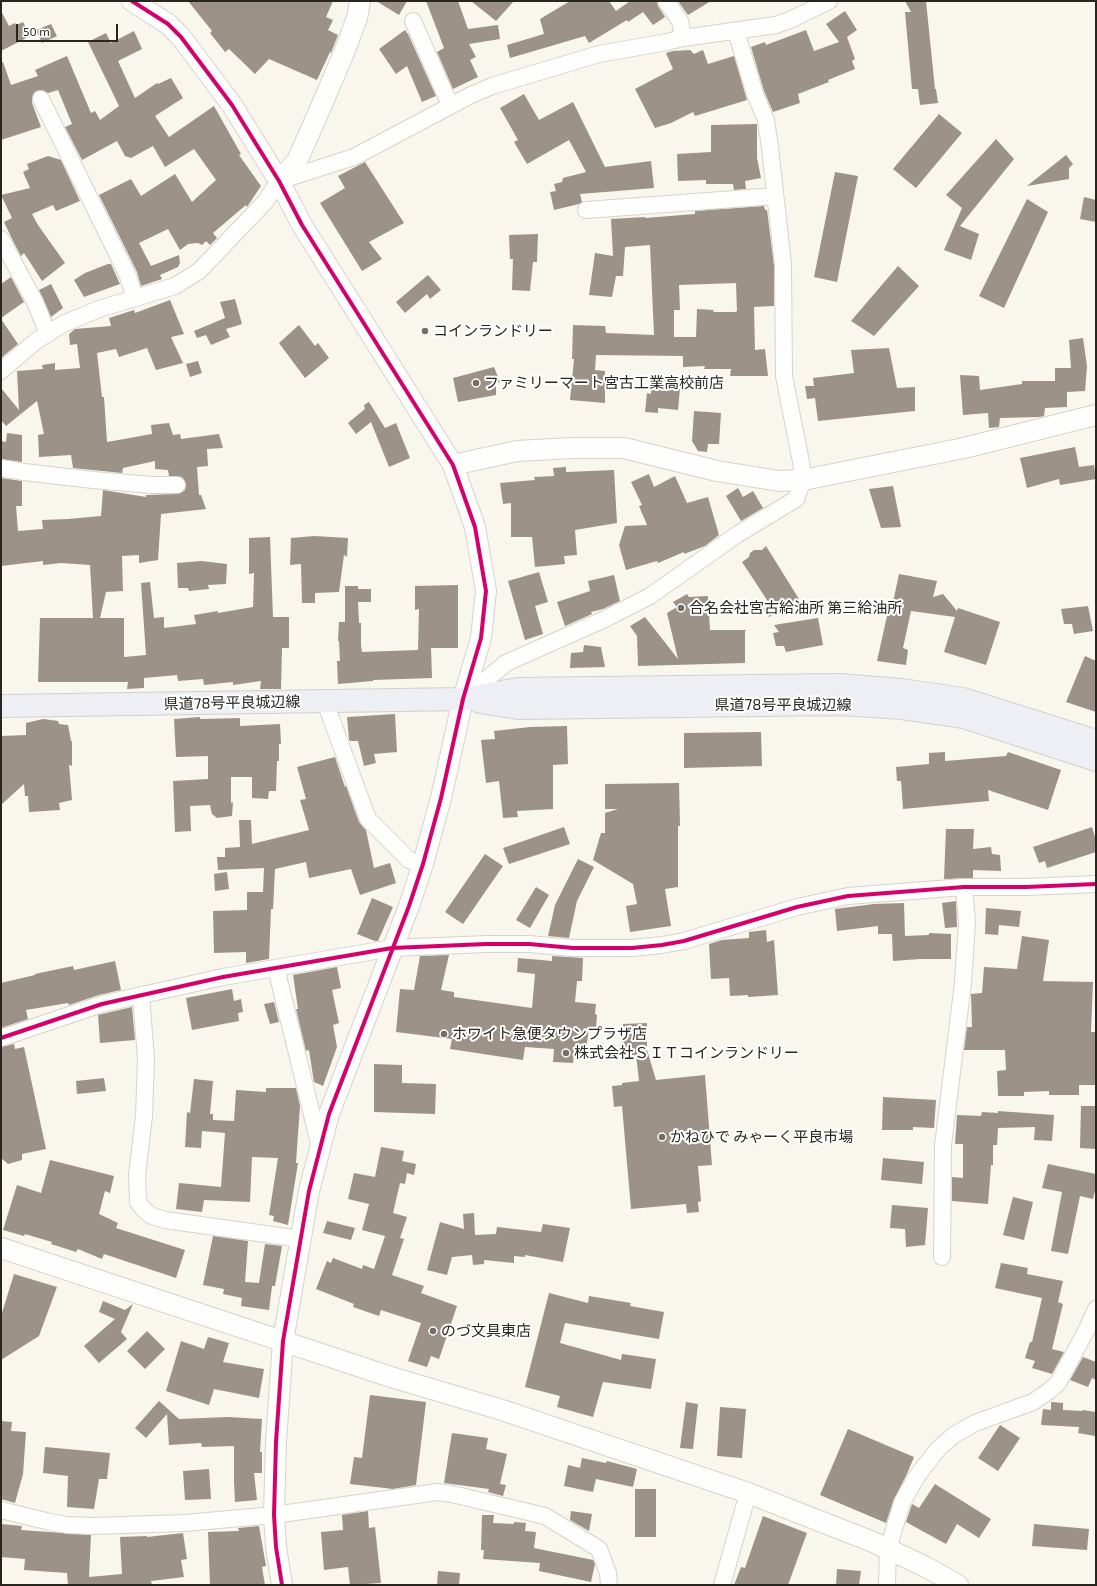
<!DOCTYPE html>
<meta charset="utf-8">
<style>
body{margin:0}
#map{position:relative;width:1097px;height:1586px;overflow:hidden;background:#f9f6ed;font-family:"Exo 2",sans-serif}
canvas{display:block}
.frame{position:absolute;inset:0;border:2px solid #28261e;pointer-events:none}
.scale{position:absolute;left:16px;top:24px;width:102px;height:18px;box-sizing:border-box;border:2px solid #28261e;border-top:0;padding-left:5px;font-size:12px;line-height:14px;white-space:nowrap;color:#28261e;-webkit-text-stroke:3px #fff;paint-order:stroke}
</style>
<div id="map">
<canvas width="1097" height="1586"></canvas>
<div class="frame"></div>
<div class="scale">50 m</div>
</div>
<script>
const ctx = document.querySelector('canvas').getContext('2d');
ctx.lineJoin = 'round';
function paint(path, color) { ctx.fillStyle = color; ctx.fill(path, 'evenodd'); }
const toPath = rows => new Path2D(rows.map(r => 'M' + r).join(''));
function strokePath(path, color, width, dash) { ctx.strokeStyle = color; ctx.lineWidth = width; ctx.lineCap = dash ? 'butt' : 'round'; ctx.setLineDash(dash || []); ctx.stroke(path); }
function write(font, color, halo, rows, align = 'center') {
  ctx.font = font + ' "Exo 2","Noto Sans JP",sans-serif'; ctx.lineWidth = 4; ctx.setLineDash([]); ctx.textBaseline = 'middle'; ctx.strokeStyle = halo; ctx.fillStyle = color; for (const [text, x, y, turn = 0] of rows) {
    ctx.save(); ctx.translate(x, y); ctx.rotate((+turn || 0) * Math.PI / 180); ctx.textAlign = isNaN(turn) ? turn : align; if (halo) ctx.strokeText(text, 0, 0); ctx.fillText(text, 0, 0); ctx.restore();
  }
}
paint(toPath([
 [188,1,333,1,326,17,333,20,328,30,338,35,331,53,330,52,317,80,269,59,255,74,229,49,225,52,210,33,212,31],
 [376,1,407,1,399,15],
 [426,1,458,1,468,29,498,25,500,39,469,44,476,57,470,60,478,77,453,89,437,52,444,48],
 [471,1,514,1,496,21],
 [570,1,609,1,616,11,630,1,657,1,658,6,665,17,653,25,643,12,628,22,627,20,589,43,585,36,510,58,507,45,544,34,540,19],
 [678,1,711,1,688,15],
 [905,1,926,1,935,89,936,89,938,103,920,105,918,89,912,89,905,12,911,12],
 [1,11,9,26,15,23,16,25,23,22,30,36,1,51],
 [845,11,857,30,847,37,855,59,852,61,855,69,828,80,829,82,798,94,800,103,773,112,764,91,751,47,765,42,766,45,806,30,814,51,839,42,826,24],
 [51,24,57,36,42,43,36,30],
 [405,30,408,34,436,96,422,102,407,66,396,74,379,49],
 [134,31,142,49,118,61,135,98,157,83,158,84,171,78,183,98,155,116,169,137,214,106,241,154,239,155,261,186,247,207,246,205,213,233,217,238,210,245,206,241,202,245,198,243,188,244,180,250,168,229,139,243,151,266,179,255,180,263,178,267,160,275,162,279,141,286,137,272,99,195,131,179,141,196,175,174,192,202,216,180,194,149,165,167,153,146,131,158,125,156,117,141,82,160,65,127,72,124,58,90,48,93,41,90,36,91,33,94,32,103,41,127,1,140,1,62,3,62,11,85,38,76,35,70,67,56,91,113,95,111,100,120,119,106,88,42,106,33,111,43],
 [690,50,694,54,703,50,708,64,734,56,747,100,695,116,693,112,671,123,655,128,635,89,673,69,666,53,673,51],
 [524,94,539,120,573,102,605,167,651,161,654,188,580,194,582,202,579,204,554,210,550,192,556,191,554,184,562,182,563,178,586,172,569,140,527,164,514,142,518,140,500,108],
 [939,114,962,133,916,188,893,169],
 [757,124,757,158,761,178,745,181,746,189,734,190,733,184,706,184,706,180,678,181,677,154,711,152,711,125],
 [996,139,1014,159,960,226,979,234,971,260,944,250,962,208,946,195],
 [1066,155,1073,164,1069,168,1069,179,1027,186],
 [48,156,61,160,80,201,56,211,53,205,32,214,38,225,65,263,42,281,24,253,21,256,14,243,4,222,12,218,1,195,30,188,23,172,29,169,27,164],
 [365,162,404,223,369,242,382,259,362,271,320,203,345,188,338,176],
 [835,172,858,176,837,282,814,277],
 [1084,197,1096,200,1096,222,1080,219],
 [1027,199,1048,212,1004,308,979,296],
 [764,206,765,210,767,210,774,265,774,306,754,307,755,350,765,349,768,376,730,376,731,369,704,369,705,366,683,367,683,356,596,355,595,370,605,371,605,403,570,400,574,359,572,359,573,325,605,326,606,333,654,335,650,245,625,247,623,276,616,276,612,297,589,295,595,253,613,256,611,219,645,217,645,218,695,214,695,211],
 [736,283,737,311,735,312,713,312,714,310,697,309,696,337,674,337,674,310,680,310,679,285],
 [538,234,537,262,533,262,530,291,512,290,513,259,510,259,509,235],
 [108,264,111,264,120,284,84,297,74,280,85,273],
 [898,266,919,286,874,336,851,321],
 [428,275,441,290,430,299,427,294,405,313,396,302],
 [11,277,24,302,1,318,1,284],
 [51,284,63,308,51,317,39,290],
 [235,299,242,324,226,329,230,337,211,345,206,335,197,338,194,331,225,318,220,302],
 [170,300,184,334,171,337,183,363,156,370,147,348,119,357,116,349,97,353,102,397,104,397,107,442,152,434,151,425,169,423,173,435,180,434,181,439,219,434,223,448,207,449,208,466,197,467,199,495,201,495,206,509,161,514,158,560,139,563,139,555,122,556,123,591,106,592,100,618,124,618,124,657,146,655,141,583,150,582,154,618,164,617,164,628,196,624,194,615,218,611,218,613,253,607,254,573,249,574,249,538,270,537,273,617,289,617,289,648,282,648,281,689,260,689,261,681,233,685,233,682,204,685,203,679,178,681,177,675,144,678,144,688,127,689,128,682,38,682,40,618,93,618,90,565,61,563,43,565,43,561,1,566,1,478,22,481,22,506,16,506,18,531,43,529,42,520,68,519,101,516,103,490,146,497,146,495,177,494,185,490,186,485,182,477,169,476,168,470,155,469,155,461,123,468,122,473,73,468,71,455,39,457,38,435,44,434,37,401,6,426,1,420,1,388,19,410,17,371,43,369,42,365,55,363,55,370,80,368,77,344,70,345,69,334,75,329,111,326,109,318,134,310,135,313],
 [1,319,18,344,1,358],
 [299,325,315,346,318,343,329,358,305,378,279,343],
 [1083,338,1087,366,1085,391,1067,392,1067,407,1045,408,1044,416,1039,417,1000,418,999,427,989,428,988,413,963,415,960,375,979,376,980,390,1022,384,1022,381,1055,381,1055,368,1071,368,1069,340],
 [889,348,897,388,915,387,915,411,818,421,815,398,807,399,805,386,814,386,813,378,854,373,851,350],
 [198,361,202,373,190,377,186,364],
 [494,367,500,382,496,383,496,395,458,402,453,378],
 [652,375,681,378,678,410,658,408,658,413,645,412,647,393,651,394],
 [369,402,385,428,396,423,410,458,389,467,371,422,356,434,348,423,365,409,364,405],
 [694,411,721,413,719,444,708,444,707,452,698,451,692,441],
 [7,433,22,435,22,462,1,459,1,441,6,442],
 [1075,447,1079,467,1094,465,1096,479,1060,485,1059,479,1027,488,1020,458],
 [566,467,566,472,614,470,617,523,575,530,577,555,564,556,565,564,535,567,532,537,511,537,511,503,503,504,500,483,535,480,534,477,554,476,553,468],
 [649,474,654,487,675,476,687,503,708,497,719,535,705,546,684,554,684,552,658,563,657,561,626,570,619,545,625,526,647,525,639,506,642,505,631,482],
 [893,486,901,527,881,528,869,489],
 [738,488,743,497,753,491,763,508,741,521,726,496],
 [314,536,348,538,347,557,344,555,339,592,315,593,315,603,302,603,301,564,290,565,291,538],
 [766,546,799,599,769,617,763,609,769,603,742,562,749,557,750,553,754,550,762,550],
 [201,561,227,564,226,584,208,585,209,589,189,591,188,588,178,588,177,563],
 [539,572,548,602,535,606,543,634,525,640,508,581],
 [899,574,937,581,933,597,943,594,957,611,958,608,1000,622,986,665,944,652,955,617,911,611,903,648,908,650,906,665,877,661,889,607,892,607],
 [614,575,620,601,603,609,591,612,592,614,565,626,557,602,590,591,588,581],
 [458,585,458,648,431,648,432,678,373,680,373,681,338,684,337,661,340,661,339,641,338,641,339,622,345,622,345,586,358,586,358,589,371,589,371,602,358,602,359,623,361,623,361,645,362,652,418,650,419,609,415,610,415,586],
 [687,594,689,597,708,596,710,630,747,630,745,631,745,663,638,666,637,636,630,626,645,617,678,659,667,613,677,607,673,602],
 [1088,606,1093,631,1074,634,1072,624,1064,624,1061,609],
 [818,618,823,645,786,652,784,646,776,646,773,633,779,632,774,625],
 [584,645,601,647,605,667,570,668,571,653,583,652],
 [1085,656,1096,661,1096,712,1066,702],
 [395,714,397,752,374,754,376,763,364,766,358,741,350,741,349,739,347,717],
 [200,717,200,719,240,718,240,726,280,724,281,744,279,744,279,761,277,761,276,791,269,791,268,799,252,798,252,777,231,777,231,803,233,802,232,816,217,818,212,814,210,805,190,806,191,831,175,832,173,781,208,779,208,756,176,757,174,719],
 [43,719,58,721,59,724,68,725,71,741,72,741,72,766,69,765,72,800,59,803,60,810,29,812,28,796,25,796,24,784,1,805,1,736,26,735,26,723],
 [567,726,568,764,553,765,553,809,517,811,518,817,503,818,499,781,486,783,481,740,495,739,494,731,530,727],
 [761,732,762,766,684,768,684,733],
 [945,752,945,761,1006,756,1008,752,1061,770,1048,810,988,790,989,801,903,809,901,781,897,781,896,767,929,764,929,753],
 [335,757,345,787,346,786,359,822,366,830,374,868,390,863,396,883,360,895,351,869,309,878,306,862,275,869,273,909,271,909,269,959,246,963,246,952,214,953,213,911,247,910,247,892,263,892,264,868,218,870,217,857,225,857,225,848,240,847,239,820,251,820,252,844,309,830,300,800,306,799,297,767],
 [679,783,680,826,678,826,678,887,665,889,671,926,630,932,626,906,637,904,633,884,593,860,601,833,605,833,605,813,618,809,605,809,605,784],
 [564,827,570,844,509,864,503,848],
 [1092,827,1096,841,1096,852,1047,868,1045,861,1039,863,1033,847],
 [946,829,974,829,973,849,991,847,992,854,1000,855,1001,871,973,870,973,878,944,879],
 [485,854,503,866,463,924,445,912],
 [578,859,594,867,577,901,569,938,548,936,555,905],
 [227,872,229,889,215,891,214,874],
 [536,887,549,895,530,928,516,920],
 [372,898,393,907,378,941,375,941,357,934],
 [956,901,957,927,945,928,942,903],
 [904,903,905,936,929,935,929,933,951,934,951,959,920,959,893,961,892,934,878,934,878,926,837,931,835,909,874,904],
 [986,908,1021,911,1019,927,999,925,998,935,985,934],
 [766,930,767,942,774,940,778,995,748,997,748,995,730,996,729,978,711,979,709,944,722,940,749,938,749,932],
 [1022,936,1049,940,1043,981,1093,982,1091,1032,1096,1032,1096,1085,1079,1085,1079,1095,1049,1095,1049,1091,1024,1092,1024,1096,998,1096,997,1071,1006,1070,1005,1050,964,1050,967,1027,972,1027,971,994,982,993,984,967,1017,969],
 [449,955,441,990,454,992,454,997,532,1008,535,974,517,972,518,958,552,961,552,956,583,958,582,981,577,981,575,1002,596,1004,595,1014,597,1015,596,1028,589,1027,586,1052,574,1052,573,1063,553,1062,554,1049,525,1047,523,1060,450,1049,452,1039,396,1032,400,989,414,990,420,956],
 [115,961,121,990,99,995,69,1005,68,1003,26,1010,28,1019,1,1028,1,983,35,975,35,974,73,966,74,970],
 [337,967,341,988,332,990,339,1023,333,1025,337,1047,323,1086,314,1082,309,1050,306,1051,296,1009,298,1009,293,975],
 [232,989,234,1001,241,999,243,1012,238,1013,239,1021,192,1030,186,998],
 [274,1002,279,1022,270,1024,264,1004],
 [132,1007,135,1040,100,1043,98,1015],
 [647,1023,647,1050,656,1080,705,1075,712,1165,698,1166,701,1201,698,1202,699,1212,687,1213,686,1204,631,1209,622,1106,614,1107,612,1086,622,1085,622,1083,639,1081,636,1055,624,1055,623,1024],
 [14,1044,15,1049,24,1047,46,1149,22,1154,22,1160,8,1164,1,1158,1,1047],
 [374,1064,402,1065,402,1083,436,1084,435,1114,374,1112],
 [104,1078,106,1091,77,1094,76,1081],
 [194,1079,213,1081,210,1114,213,1114,213,1120,234,1121,236,1090,266,1092,266,1088,296,1088,300,1106,296,1163,298,1163,288,1225,273,1221,274,1216,269,1215,278,1158,252,1157,250,1202,204,1200,202,1212,176,1209,179,1183,221,1187,225,1133,202,1131,201,1148,185,1147,187,1112,190,1113],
 [883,1097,936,1100,934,1128,913,1127,913,1130,882,1130],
 [1081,1106,1096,1106,1096,1149,1080,1148],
 [998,1111,1054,1115,1052,1141,1034,1140,1035,1127,998,1128,997,1145,993,1145,993,1165,991,1165,988,1204,952,1201,952,1177,963,1178,963,1144,955,1144,957,1115,981,1116,982,1112,998,1113],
 [381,1147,404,1151,402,1161,416,1164,414,1175,407,1173,405,1184,400,1183,393,1213,407,1217,400,1238,404,1239,392,1275,424,1286,421,1293,457,1306,439,1359,431,1356,427,1367,408,1361,421,1323,381,1310,379,1316,353,1307,354,1304,316,1289,327,1261,331,1263,333,1258,362,1269,363,1265,374,1269,385,1236,362,1230,369,1204,348,1199,354,1173,375,1177],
 [883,1158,924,1162,922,1184,881,1180],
 [50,1160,114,1176,110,1193,105,1191,99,1214,118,1223,116,1228,185,1250,176,1278,104,1254,102,1259,78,1249,76,1252,51,1244,52,1242,25,1234,24,1236,3,1230,17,1185,41,1193],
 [1048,1164,1096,1174,1096,1187,1093,1199,1080,1196,1068,1254,1051,1251,1062,1192,1042,1188],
 [1013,1197,1033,1202,1024,1240,1003,1235],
 [892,1205,928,1208,925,1245,906,1247,905,1229,890,1228],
 [474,1213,475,1235,496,1234,497,1227,541,1232,543,1224,570,1228,563,1262,525,1255,525,1257,514,1256,514,1263,484,1260,484,1264,473,1265,472,1255,452,1257,447,1275,427,1270,440,1222,464,1229,463,1214],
 [327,1221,355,1228,351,1240,323,1233],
 [213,1236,248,1241,245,1282,259,1283,265,1244,282,1246,275,1286,272,1286,269,1310,241,1306,242,1298,223,1294,224,1289,203,1285],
 [1001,1263,1028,1268,1027,1274,1063,1281,1058,1302,1063,1304,1052,1349,1064,1352,1052,1374,1032,1368,1035,1361,1025,1358,1030,1342,1032,1342,1042,1298,995,1288],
 [14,1274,57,1287,39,1336,1,1360,1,1316],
 [549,1293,588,1303,589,1296,631,1303,630,1306,664,1312,659,1339,565,1323,560,1343,621,1360,622,1354,656,1359,651,1389,603,1382,593,1417,557,1407,560,1396,525,1387],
 [103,1301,125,1310,133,1304,121,1332,127,1339,99,1363,84,1346,115,1319,99,1312],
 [147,1331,165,1349,145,1369,127,1351],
 [208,1337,229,1343,223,1362,264,1369,259,1398,214,1389,209,1405,166,1391,181,1341,204,1349],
 [1083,1357,1096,1362,1096,1380,1092,1378,1088,1387,1070,1380],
 [370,1395,426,1402,416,1485,393,1489,350,1484,354,1457,362,1458],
 [159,1401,179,1419,228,1417,262,1419,260,1452,262,1452,262,1473,254,1473,257,1500,235,1502,234,1481,234,1446,202,1447,201,1443,169,1445,167,1414,146,1438,135,1428],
 [686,1402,698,1404,693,1449,680,1448],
 [1051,1402,1063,1403,1063,1410,1082,1411,1083,1410,1096,1412,1095,1436,1078,1433,1079,1427,1041,1425,1043,1409,1051,1410],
 [720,1407,746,1409,742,1458,717,1456],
 [1,1421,12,1422,11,1431,26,1432,23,1474,15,1503,1,1499],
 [1000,1425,1020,1438,998,1471,978,1458],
 [848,1429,914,1457,906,1476,894,1499,886,1523,820,1495],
 [452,1433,488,1438,486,1449,507,1454,500,1484,506,1485,503,1496,488,1492,489,1489,444,1483],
 [45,1447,110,1453,107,1479,99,1479,94,1509,67,1507,68,1476,43,1473],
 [582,1458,606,1463,607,1461,637,1469,633,1487,596,1479,593,1492,564,1486,568,1465,580,1468],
 [209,1469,211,1499,185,1500,183,1471],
 [935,1484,991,1519,979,1538,957,1524,946,1544,906,1522,912,1504,919,1508],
 [635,1489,656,1489,656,1537,635,1537],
 [368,1511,369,1528,375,1527,381,1583,350,1585,348,1567,324,1570,321,1532,343,1530,342,1515],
 [571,1511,592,1514,589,1531,570,1520],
 [482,1515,494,1515,493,1523,514,1524,514,1522,526,1523,525,1531,536,1532,534,1548,593,1560,595,1564,591,1582,539,1571,540,1563,483,1559,484,1550,481,1550],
 [763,1516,807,1533,788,1585,734,1585,741,1567,745,1568],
 [1,1524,22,1526,21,1530,91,1535,89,1577,122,1574,120,1537,147,1536,147,1537,183,1533,187,1559,181,1560,184,1577,151,1581,152,1585,68,1585,67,1573,24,1570,25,1559,1,1557],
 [1034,1524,1089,1529,1087,1550,1032,1546],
 [259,1526,266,1566,262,1567,265,1585,210,1585,208,1532,239,1531,238,1528],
 [837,1569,861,1571,859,1585,836,1585],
 [438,1571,460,1573,459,1585,437,1585]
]), '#9d9288');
const minor = toPath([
 [666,1,680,21,683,38],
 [413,21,450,105],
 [41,99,128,276,135,298],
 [586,210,775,196],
 [1,239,35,302,48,334],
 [1,371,36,341,63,324,99,309,175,286,199,271,265,202,279,181,354,157,471,95,492,86,599,54,667,42,683,38,776,25,790,20,829,1],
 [1,468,24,472,93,480,152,485,177,485],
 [463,699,506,663,605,619,650,596,738,534,796,499,803,480,801,462,784,376,783,264,770,148,766,120,755,94,736,31],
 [325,702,368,819,409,860,423,864],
 [276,968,320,1147],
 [141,995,146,1059,144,1116,137,1175,138,1202,144,1210,152,1216,165,1220,301,1239],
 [1,1038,102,1004,223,977,392,948,486,944,529,944,573,948,632,948,662,945,684,941,797,907,848,896,964,887,1026,887,1096,884],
 [942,1257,943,1145,963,983,967,922,964,887],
 [1,1510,50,1522,67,1525,92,1526,185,1523,274,1515,437,1492,452,1494,545,1516,599,1549,608,1573,609,1585],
 [722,1585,748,1493],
 [887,1585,888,1549,902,1503,917,1476,938,1449,954,1435,975,1423,1033,1402,1049,1391,1058,1383,1087,1329,1096,1309]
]);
const tertiary = toPath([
 [132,1,168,24,181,37,232,105,279,181,302,225,453,465,475,527,486,591,481,638,463,699,441,798,423,864,409,906,329,1114,309,1191,283,1341,276,1442,274,1515,276,1547,282,1585],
 [279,181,297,161,320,109,343,55,357,18,360,1],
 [453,465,517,451,572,448,624,448,717,471,779,481,803,480,964,448,1096,415],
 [1,1248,391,1377,502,1410,748,1493,873,1542,926,1567,958,1585]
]);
const primary = toPath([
 [480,702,518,708,841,704,902,708,964,717,1096,760],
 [1,706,463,699,518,689,839,685,902,690,963,699,1096,741]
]);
strokePath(minor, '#d6d3cb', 18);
strokePath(tertiary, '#d6d3cb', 22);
strokePath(primary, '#d2d0cc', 24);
strokePath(minor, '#fefefc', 16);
strokePath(tertiary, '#fefefc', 20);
strokePath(primary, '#edeff4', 22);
strokePath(toPath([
 [132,1,168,24,181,37,232,105,279,181,302,225,453,465,475,527,486,591,481,638,463,699,441,798,423,864,409,906,329,1114,309,1191,283,1341,276,1442,274,1515,276,1547,282,1585],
 [1,1038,102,1004,223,977,392,948,486,944,529,944,573,948,632,948,662,945,684,941,797,907,848,896,964,887,1026,887,1096,884]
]), '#d6006c', 4);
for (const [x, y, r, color] of [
 [425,331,4,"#716f66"],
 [476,383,4,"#716f66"],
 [681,608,4,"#716f66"],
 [444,1034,4,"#716f66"],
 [566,1053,4,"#716f66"],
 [662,1137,4,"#716f66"],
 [433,1331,4,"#716f66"]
]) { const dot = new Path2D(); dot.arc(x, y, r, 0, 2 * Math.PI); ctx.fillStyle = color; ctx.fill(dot); strokePath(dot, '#fff', 1.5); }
write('15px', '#28261e', '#fff', [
 ["コインランドリー",433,331],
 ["ファミリーマート宮古工業高校前店",484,383],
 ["合名会社宮古給油所 第三給油所",689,608],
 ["ホワイト急便タウンプラザ店",452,1034],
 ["株式会社ＳＩＴコインランドリー",574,1053],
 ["かねひで みゃーく平良市場",670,1137],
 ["のづ文具東店",441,1331]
], 'left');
write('15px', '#28261e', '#fff', [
 ["県道78号平良城辺線",232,703,-1],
 ["県道78号平良城辺線",783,705]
]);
</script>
